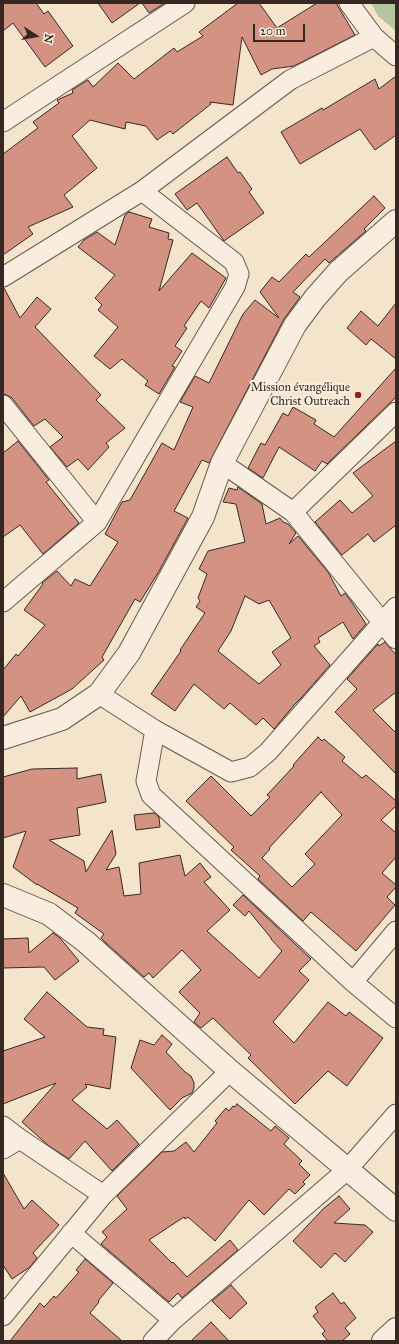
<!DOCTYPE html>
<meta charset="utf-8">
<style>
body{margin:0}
#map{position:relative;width:399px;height:1344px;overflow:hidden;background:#f4e4cc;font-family:"IM FELL Great Primer",serif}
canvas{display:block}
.frame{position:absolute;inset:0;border:4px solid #362924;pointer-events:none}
.north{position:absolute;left:16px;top:16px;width:40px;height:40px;-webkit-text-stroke:3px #f8edde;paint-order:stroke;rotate:102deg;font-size:11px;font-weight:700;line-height:16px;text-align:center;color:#362924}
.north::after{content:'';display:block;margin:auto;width:14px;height:18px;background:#362924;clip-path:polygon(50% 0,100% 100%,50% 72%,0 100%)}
.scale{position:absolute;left:253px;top:24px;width:52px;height:18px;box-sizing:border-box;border:2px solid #362924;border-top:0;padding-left:5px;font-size:12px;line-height:14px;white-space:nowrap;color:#362924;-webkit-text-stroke:3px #f8edde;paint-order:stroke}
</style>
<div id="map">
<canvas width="399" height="1344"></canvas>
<div class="frame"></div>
<div class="north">N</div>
<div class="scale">20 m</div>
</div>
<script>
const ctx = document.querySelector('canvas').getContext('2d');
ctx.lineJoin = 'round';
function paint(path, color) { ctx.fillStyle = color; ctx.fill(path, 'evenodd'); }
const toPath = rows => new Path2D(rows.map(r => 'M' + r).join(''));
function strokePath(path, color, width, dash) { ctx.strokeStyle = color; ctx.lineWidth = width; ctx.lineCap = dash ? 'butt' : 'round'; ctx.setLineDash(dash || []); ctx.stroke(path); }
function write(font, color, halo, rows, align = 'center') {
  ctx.font = font + ' "IM FELL Great Primer",serif'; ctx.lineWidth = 4; ctx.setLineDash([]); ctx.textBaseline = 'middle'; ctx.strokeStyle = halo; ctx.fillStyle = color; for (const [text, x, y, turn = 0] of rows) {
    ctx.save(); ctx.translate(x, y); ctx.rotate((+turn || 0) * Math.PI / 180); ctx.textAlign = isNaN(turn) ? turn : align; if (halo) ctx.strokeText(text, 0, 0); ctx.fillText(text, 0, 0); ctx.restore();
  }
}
paint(toPath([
 [371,3,396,3,396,31,378,16]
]), '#b5c59d');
const building = toPath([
 [3,3,36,3,44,14,48,11,73,46,45,67,13,23,3,31,3,3],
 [98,3,140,3,112,23,98,3],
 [142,3,165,3,149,13,142,3],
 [238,3,259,3,277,28,317,3,336,3,355,35,294,66,272,69,261,75,242,37,233,105,210,102,211,104,173,134,170,131,157,140,146,126,126,122,125,129,90,120,72,136,97,168,64,195,73,207,28,227,33,234,3,255,3,154,38,128,33,122,59,103,57,100,73,93,72,90,88,80,93,87,118,63,134,79,174,48,177,52,203,36,199,32,238,3],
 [396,76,396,135,375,150,360,129,300,164,281,132,322,108,323,110,375,79,379,89,396,76],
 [227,157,238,173,240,172,252,189,249,192,264,213,224,241,197,203,187,210,175,194,227,157],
 [374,196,385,208,364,229,366,231,329,263,325,259,293,292,300,297,284,319,209,463,202,460,174,511,188,518,158,573,140,602,135,599,102,657,104,660,72,689,30,712,21,696,3,717,3,670,16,654,18,656,45,625,24,610,43,584,42,583,57,571,71,586,75,579,90,586,118,542,105,534,122,502,130,500,162,443,174,450,193,407,180,402,195,376,209,383,243,314,255,300,279,318,260,292,272,277,279,282,306,254,309,257,374,196],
 [129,212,152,219,149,227,169,233,168,239,173,240,159,291,192,253,226,278,209,308,201,301,184,326,187,328,175,346,182,351,172,366,175,367,159,394,145,385,148,381,122,359,110,369,94,356,118,327,98,310,102,305,95,298,115,275,78,247,84,240,97,232,115,245,125,215,129,212],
 [3,288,4,288,20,318,37,297,51,309,35,327,101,395,96,400,125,428,106,443,109,447,88,470,78,459,67,467,50,447,63,437,45,419,34,426,12,398,7,395,3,394,3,288],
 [396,303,396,359,371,339,366,345,347,328,361,311,378,326,396,303],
 [396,368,396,397,327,464,322,461,315,471,279,447,263,478,248,468,261,443,265,445,283,413,288,416,293,407,316,420,314,424,334,437,396,368],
 [18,441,49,480,46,482,79,523,43,554,20,525,3,537,3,453,18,441],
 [396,441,396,525,374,542,368,534,342,555,315,522,340,500,352,513,373,496,353,473,396,441],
 [238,487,262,504,266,524,280,518,283,522,288,524,296,533,289,544,298,536,328,572,341,596,345,593,353,604,366,624,353,639,343,622,318,638,320,642,314,646,330,665,301,698,294,705,274,729,263,718,256,725,230,703,224,709,194,684,175,711,151,694,181,651,180,650,205,613,196,607,200,601,198,598,207,574,199,569,208,551,245,542,236,504,223,502,229,488,237,490,238,487],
 [245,596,259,604,269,600,291,638,272,652,281,665,259,684,218,651,231,631,245,596],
 [385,642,396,655,396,692,373,710,396,733,396,774,335,712,357,689,347,679,378,644,379,646,385,642],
 [318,737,322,741,324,739,345,757,342,761,362,778,366,775,396,801,396,806,381,820,396,833,396,857,382,873,396,885,396,887,387,897,395,905,356,951,311,912,303,921,258,879,260,876,231,850,234,847,186,801,211,776,251,816,270,797,267,795,294,766,293,765,318,737],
 [321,792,342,815,305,854,315,864,292,887,262,858,270,849,269,848,321,792],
 [77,768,77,779,101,774,106,802,77,808,80,835,49,840,84,861,86,872,112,830,116,854,106,870,119,867,124,896,141,894,139,863,180,855,185,876,200,863,211,877,204,882,230,910,207,931,259,978,282,951,271,939,271,938,249,911,245,916,233,905,243,895,311,959,299,971,309,980,273,1022,294,1043,328,1002,346,1016,349,1012,383,1038,347,1086,328,1071,295,1104,248,1058,251,1055,213,1018,201,1028,194,1022,200,1013,179,992,201,970,182,950,153,978,149,973,144,977,106,943,101,938,104,934,75,913,78,908,37,884,37,885,13,867,26,831,3,838,3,777,32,769,77,768],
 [154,813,159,817,160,827,136,830,134,815,154,813],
 [53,933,60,938,79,961,55,980,44,967,3,968,3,939,28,938,29,953,53,933],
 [47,992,87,1027,104,1029,103,1035,116,1037,110,1089,85,1084,87,1087,72,1100,107,1129,117,1120,139,1144,112,1171,85,1141,69,1159,49,1146,22,1122,56,1083,3,1104,3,1051,45,1037,24,1019,47,992],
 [162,1035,172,1044,166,1052,185,1072,191,1076,194,1083,194,1088,192,1093,182,1098,170,1110,131,1068,140,1040,154,1045,162,1035],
 [237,1104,271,1131,275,1126,289,1138,284,1144,302,1161,299,1164,310,1175,303,1182,305,1184,295,1194,289,1189,264,1215,249,1200,215,1241,188,1217,185,1219,184,1217,149,1240,172,1263,173,1262,187,1277,230,1240,238,1250,182,1298,178,1293,169,1302,101,1244,107,1237,102,1232,127,1209,117,1196,162,1152,174,1151,186,1142,194,1152,217,1123,215,1121,226,1108,229,1111,233,1106,235,1107,237,1104],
 [3,1173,24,1209,32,1200,59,1225,33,1253,37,1258,30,1267,12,1279,3,1265,3,1173],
 [339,1196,350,1209,334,1223,365,1225,373,1232,345,1262,335,1253,321,1268,293,1241,323,1209,339,1196],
 [85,1259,113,1283,98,1301,99,1302,90,1313,122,1341,10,1341,40,1303,44,1307,54,1296,56,1298,79,1272,76,1270,85,1259],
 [231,1285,247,1303,230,1319,212,1301,231,1285],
 [333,1293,341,1304,344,1302,356,1318,345,1328,350,1334,342,1341,328,1341,322,1334,325,1331,313,1316,318,1312,315,1307,333,1293],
 [211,1322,229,1341,191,1341,211,1322]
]);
paint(building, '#d49282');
strokePath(building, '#362924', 1);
const minor = toPath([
 [349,3,374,37,396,56],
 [3,122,185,3],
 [3,277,142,191,290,80,374,37],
 [3,405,97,522],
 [222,463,293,512,396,639],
 [293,512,396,412],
 [3,602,97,522,235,287,239,274,234,262,142,191],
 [99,694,155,730,231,772,250,767,268,752,396,607],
 [155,730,146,781,151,795,353,982,396,1018],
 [353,982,396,931],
 [3,1126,20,1139,103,1195],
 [3,1149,20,1139],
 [71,1233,173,1320],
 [3,1316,103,1195,230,1071],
 [153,1341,173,1320,347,1170,396,1114]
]);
const tertiary = toPath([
 [3,738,62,719,99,694,129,653,203,517,222,463,295,325,315,298,338,272,396,221],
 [3,895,49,914,86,942,230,1071,396,1210],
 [383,1341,396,1329]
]);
strokePath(minor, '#66584e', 21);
strokePath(tertiary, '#66584e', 24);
strokePath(minor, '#f8edde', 19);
strokePath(tertiary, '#f8edde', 22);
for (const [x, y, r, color] of [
 [358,395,4,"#8f2418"]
]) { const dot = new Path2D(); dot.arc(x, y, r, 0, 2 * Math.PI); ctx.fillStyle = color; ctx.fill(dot); strokePath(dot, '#f8edde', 1.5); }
write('12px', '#362924', '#f8edde', [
 ["Mission évangélique",350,388],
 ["Christ Outreach",350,402]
], 'right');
</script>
